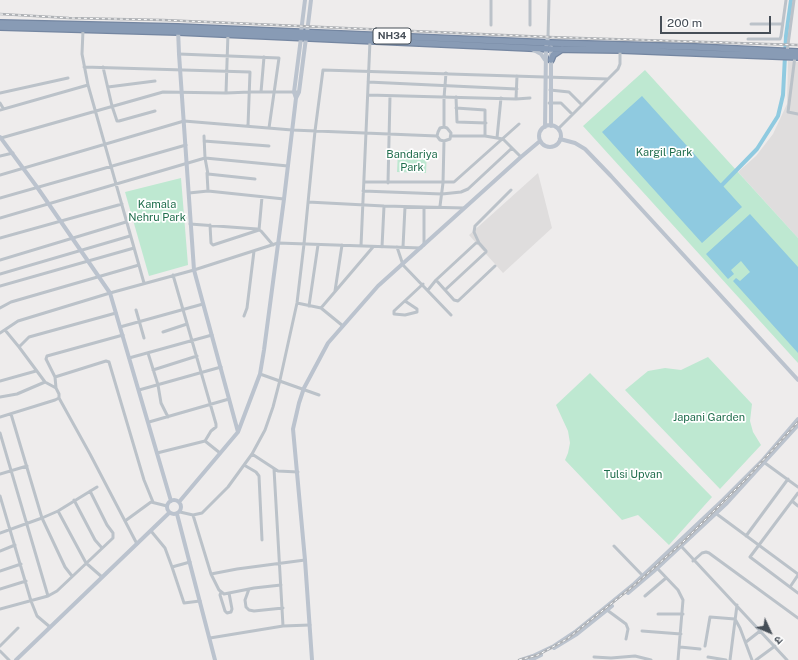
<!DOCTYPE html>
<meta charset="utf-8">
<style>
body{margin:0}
#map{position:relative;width:798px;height:660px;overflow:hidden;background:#eeecec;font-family:"Public Sans","Noto Sans Devanagari",sans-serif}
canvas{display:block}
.north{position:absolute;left:750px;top:612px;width:40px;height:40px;-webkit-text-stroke:3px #fff;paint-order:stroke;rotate:134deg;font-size:11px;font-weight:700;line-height:16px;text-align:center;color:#464e57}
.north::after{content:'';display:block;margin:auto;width:14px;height:18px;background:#464e57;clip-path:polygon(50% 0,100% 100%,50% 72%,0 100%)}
.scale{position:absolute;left:660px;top:16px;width:111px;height:18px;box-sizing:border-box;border:2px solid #464e57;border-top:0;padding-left:5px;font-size:12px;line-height:14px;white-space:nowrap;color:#464e57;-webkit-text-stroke:3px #fff;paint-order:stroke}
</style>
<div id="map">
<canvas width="798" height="660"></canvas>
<div class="north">उ</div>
<div class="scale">200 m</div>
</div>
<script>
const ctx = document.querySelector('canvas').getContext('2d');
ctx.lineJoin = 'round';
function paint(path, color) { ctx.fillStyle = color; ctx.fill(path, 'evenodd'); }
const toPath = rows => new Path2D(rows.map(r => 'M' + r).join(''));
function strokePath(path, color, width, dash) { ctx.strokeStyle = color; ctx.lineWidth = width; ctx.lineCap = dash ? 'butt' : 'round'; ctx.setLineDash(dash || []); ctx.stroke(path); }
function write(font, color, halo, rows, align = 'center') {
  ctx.font = font + ' "Public Sans",sans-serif'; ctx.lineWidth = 3.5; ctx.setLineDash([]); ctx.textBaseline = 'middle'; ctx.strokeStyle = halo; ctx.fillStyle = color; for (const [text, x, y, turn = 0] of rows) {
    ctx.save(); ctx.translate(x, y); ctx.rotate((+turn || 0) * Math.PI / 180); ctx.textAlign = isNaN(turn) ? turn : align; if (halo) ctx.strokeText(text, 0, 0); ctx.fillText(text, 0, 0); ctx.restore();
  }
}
paint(toPath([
 [788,61,798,62,798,238,738,172,756,156,773,134,787,104],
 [538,173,552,228,503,273,469,235]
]), '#dfdddd');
paint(toPath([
 [645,70,798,238,798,363,583,126],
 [398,150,427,151,426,173,397,172],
 [181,178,188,265,149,276,125,192],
 [708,357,752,404,750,421,753,432,761,445,720,489,625,390,648,371,665,368,681,370],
 [590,373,712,497,669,545,638,515,622,520,565,460,568,453,570,443,568,431,556,405]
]), '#bee8d1');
paint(toPath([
 [642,96,742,207,702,243,602,132],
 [750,214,798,267,798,353,733,281,736,278,740,281,750,272,741,261,731,270,734,274,728,279,706,254]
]), '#8fcae0');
strokePath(toPath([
 [722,185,757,149,778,116,783,95,786,36,791,0]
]), '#8fcae0', 4);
const highway = toPath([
 [0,23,178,27,551,43,696,47,798,52],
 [0,27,178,32,551,49,620,50,798,57],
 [551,60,553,55,562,49]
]);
strokePath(highway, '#7486a1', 8);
strokePath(toPath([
 [491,0,491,25],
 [751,24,782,24],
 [530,25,530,0],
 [83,30,82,54,88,85,144,283],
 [548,37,549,0],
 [748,39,780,39,781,36,786,0],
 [787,52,794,0],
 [179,54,279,58,269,128],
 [795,56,788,112,798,114],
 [84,67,250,72,248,126],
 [103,67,112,106,117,121,119,121,155,111],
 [368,82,517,89],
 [108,87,155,81],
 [550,90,569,92,582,105],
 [261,92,264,57],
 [0,93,68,78],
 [226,93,228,33],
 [368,95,516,99,517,76],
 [456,97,457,122,486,123],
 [516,99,530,98],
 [0,103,3,108],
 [549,103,561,103,572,114],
 [456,108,485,110,485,136],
 [0,110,88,85],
 [444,127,444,98,446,73],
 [558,129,618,69,620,64,620,50],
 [204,136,205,158,208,174,255,179],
 [451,136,485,136,503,139,521,157],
 [1,138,163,92,226,93,250,92,299,92],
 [497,138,501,98],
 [204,141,269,146],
 [0,156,13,153],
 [207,173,208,191],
 [0,175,184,121,292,130,437,136,440,140,444,141,450,139,451,133,447,128,444,127,440,128,438,132,437,136],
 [364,182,454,182,519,124],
 [388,183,390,96],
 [363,191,442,194,461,192,468,189,512,148],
 [189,193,208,191,284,199],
 [0,198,186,145],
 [308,202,384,206,464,208],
 [440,206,443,183,444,141],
 [0,218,205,158,288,166],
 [190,224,257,229,261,231,273,245],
 [210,225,211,243,213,245,259,230,262,197],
 [0,238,122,204],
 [479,243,474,232,475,226,511,190],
 [424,245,424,207],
 [361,246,370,41],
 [382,247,384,206],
 [397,247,403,265,451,315],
 [403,247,405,207],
 [0,260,126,222],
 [0,274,130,236],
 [173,275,216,424,216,427,211,431,205,441],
 [0,286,134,248],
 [428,290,436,280],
 [445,290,486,252,486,251,479,243,476,243,436,280,454,300,458,301,495,266],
 [335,291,342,245],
 [405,301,417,309,417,312,405,315,394,314,394,311,423,284],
 [297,303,321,308,343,326],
 [309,306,318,245],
 [0,308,11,302,139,265],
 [321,308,373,247],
 [136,310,144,338],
 [244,316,247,308,254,251],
 [120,327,203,304],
 [5,330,19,347],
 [163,332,187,324],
 [0,333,18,321,110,293,194,270,278,243,421,248],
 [148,353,158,385,161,403,168,417],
 [129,358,212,335],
 [153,370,197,356],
 [260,374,319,395],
 [55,377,106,361,109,362,144,480,153,502],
 [0,381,36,371],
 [56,388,45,382,19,347,29,337,116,313],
 [139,390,221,367],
 [0,397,17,394,45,382],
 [59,398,90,454,137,544],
 [11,414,42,518,65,567,72,576],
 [0,417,55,400,59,398,59,394,56,388,55,377,46,359,47,356,123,335],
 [149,422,229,399],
 [0,433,48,596],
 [157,453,205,441,220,453],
 [252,454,278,471,298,472],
 [765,463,798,487],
 [244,465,256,472,259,476,262,540],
 [274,469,283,626],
 [0,474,27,466],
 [798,493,750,557,798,593],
 [0,496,31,601,37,616,50,627],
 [74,500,95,540,102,548],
 [792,501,798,506],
 [58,511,86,563,102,577],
 [180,512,193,515,202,513,228,487,252,454,265,430,273,407,280,380,297,303,304,244,315,131,323,70,608,79],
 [714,512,798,574],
 [193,515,211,574,237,569,305,560],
 [125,521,151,502,167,506],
 [151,531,165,548,172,567,184,603,200,601],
 [0,533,42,518,58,511,97,487],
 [746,536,788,479],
 [614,546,644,577],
 [681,546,787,660],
 [0,551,15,545],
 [693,561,702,553,706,552,709,553,798,618],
 [172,567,190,562],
 [657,568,678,590,683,600,678,660],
 [0,571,21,564],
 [211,574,219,590,224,594,254,588,281,585],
 [790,587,798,575],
 [0,589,26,581],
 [249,589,245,600,246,607,249,610,254,611,283,608],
 [221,592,220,595,225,611,227,613,231,612,232,609,229,593],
 [645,596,666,578],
 [0,609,48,596,57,591,113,538,113,533,107,525,90,491],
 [607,610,626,624,628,629,626,639],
 [658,614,683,614],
 [642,631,681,634],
 [210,638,283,626,310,625],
 [746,642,760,631],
 [0,646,18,628],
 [705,646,710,617,735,619,740,628,752,660],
 [680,647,700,649],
 [0,651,9,660],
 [594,657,611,658,635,656,651,660],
 [708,657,726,660],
 [730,660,737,605],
 [756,660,775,646]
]), '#bbc2c9', 3);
strokePath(toPath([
 [178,29,179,54,194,270,238,432],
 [301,32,305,0],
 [307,33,311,0],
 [532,49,541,54,545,60],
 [296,98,294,92,301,38],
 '539 136a11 11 0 1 1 22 0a11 11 0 1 1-22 0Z',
 [551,126,551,47],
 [545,127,546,48,548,37],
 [0,137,37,187,110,293,171,501],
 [560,139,575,143,585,149,611,176,798,380],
 '167 507a7 7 0 1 1 14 0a7 7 0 1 1-14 0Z',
 [179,502,238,432,260,374,264,350,284,199,296,98,299,92,306,38],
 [177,514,215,660],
 [628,593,654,571,727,503,798,425],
 [554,648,577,634,612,606],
 [16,660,169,513],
 [312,660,305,560,293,429,299,403,304,388,328,343,378,286,521,157,540,141],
 [521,660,533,656,554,646,575,632,634,584,723,500,762,461,798,419],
 [531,660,541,655]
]), '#bbc3ce', 4);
strokePath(highway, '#889bb5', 5.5);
const rail = toPath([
 [0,14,69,18,163,20,548,37,798,45],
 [519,660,538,655,567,639,637,583,683,542,747,478,798,422]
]);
strokePath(rail, '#aeb1b5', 2.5);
strokePath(rail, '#fff', 1, [3]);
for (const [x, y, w] of [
 [392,36,38]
]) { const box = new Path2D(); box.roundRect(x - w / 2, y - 8, w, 16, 3); ctx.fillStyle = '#fff'; ctx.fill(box); strokePath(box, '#464e57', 1); }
write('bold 10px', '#464e57', null, [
 ["NH34",392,36]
]);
write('11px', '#206e4d', '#fff', [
 ["Kargil Park",664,153],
 ["Bandariya",412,155],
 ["Park",412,168],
 ["Kamala",157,205],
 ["Nehru Park",157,218],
 ["Japani Garden",709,418],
 ["Tulsi Upvan",633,475]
]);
</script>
